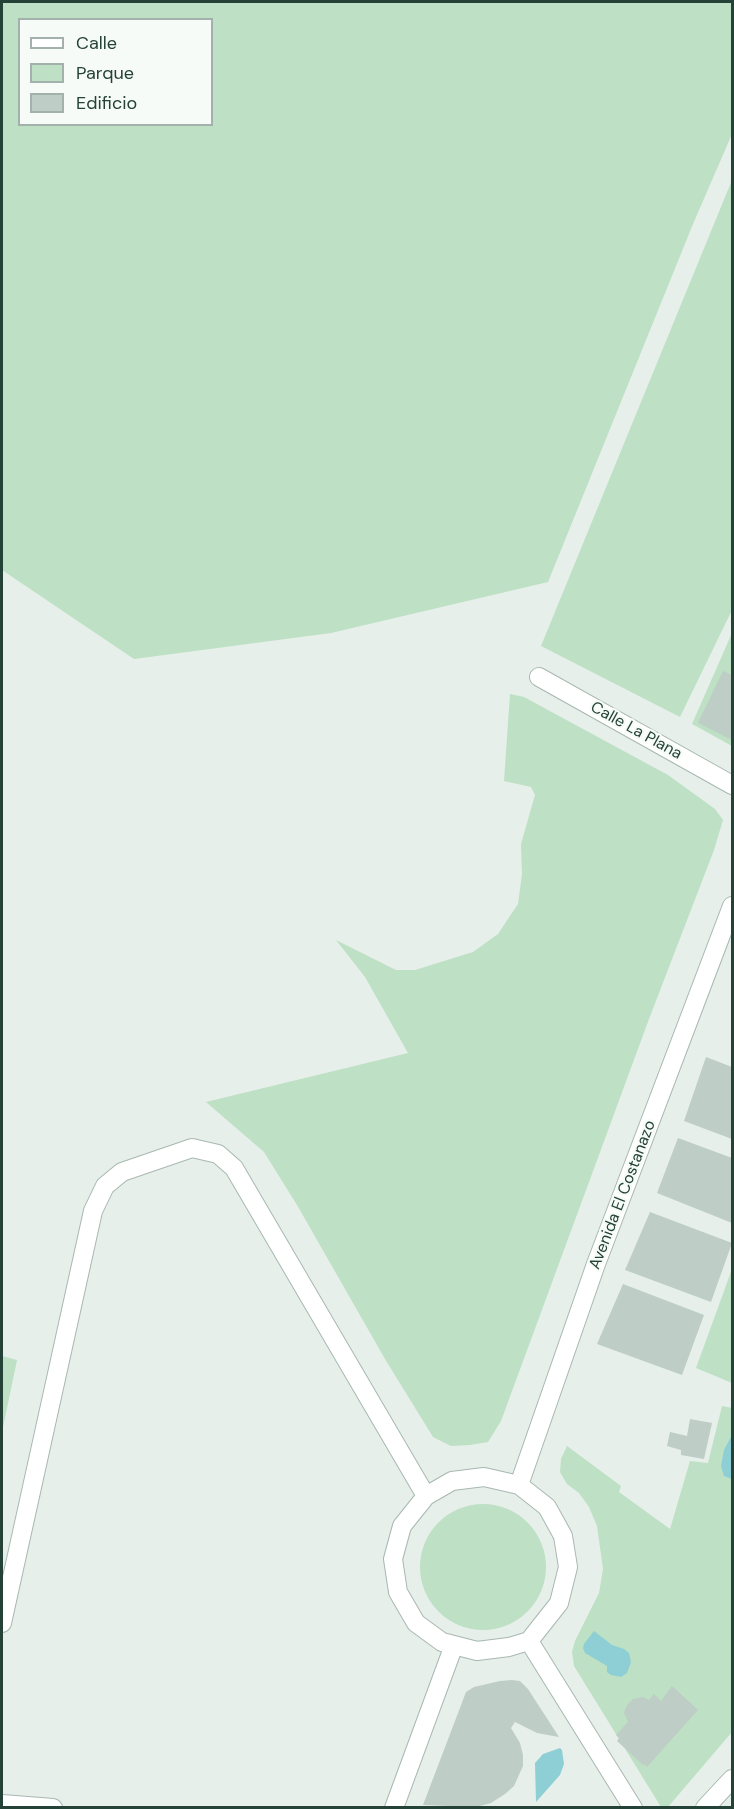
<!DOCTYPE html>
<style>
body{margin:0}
#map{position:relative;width:734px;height:1809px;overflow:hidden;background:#e6efea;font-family:"DM Sans",sans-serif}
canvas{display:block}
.frame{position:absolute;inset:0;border:3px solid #244237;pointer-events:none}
.legend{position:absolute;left:18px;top:18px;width:195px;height:108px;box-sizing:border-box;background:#f6fbf8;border:2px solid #a2b1ab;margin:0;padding:8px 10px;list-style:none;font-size:18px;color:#244237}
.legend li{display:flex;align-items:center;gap:12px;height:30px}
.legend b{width:30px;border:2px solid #a2b1ab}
</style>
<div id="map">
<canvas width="734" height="1809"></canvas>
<div class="frame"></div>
<ul class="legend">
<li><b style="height:8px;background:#fff"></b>Calle</li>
<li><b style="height:16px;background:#bee0c4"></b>Parque</li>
<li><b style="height:16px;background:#becdc5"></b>Edificio</li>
</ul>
</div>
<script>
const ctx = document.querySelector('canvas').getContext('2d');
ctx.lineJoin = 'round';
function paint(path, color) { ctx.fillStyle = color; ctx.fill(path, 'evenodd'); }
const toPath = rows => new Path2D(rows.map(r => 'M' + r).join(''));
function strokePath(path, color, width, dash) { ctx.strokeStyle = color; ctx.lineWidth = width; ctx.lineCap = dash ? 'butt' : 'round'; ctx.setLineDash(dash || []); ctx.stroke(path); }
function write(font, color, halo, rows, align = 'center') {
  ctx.font = font + ' "DM Sans",sans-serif'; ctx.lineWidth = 4.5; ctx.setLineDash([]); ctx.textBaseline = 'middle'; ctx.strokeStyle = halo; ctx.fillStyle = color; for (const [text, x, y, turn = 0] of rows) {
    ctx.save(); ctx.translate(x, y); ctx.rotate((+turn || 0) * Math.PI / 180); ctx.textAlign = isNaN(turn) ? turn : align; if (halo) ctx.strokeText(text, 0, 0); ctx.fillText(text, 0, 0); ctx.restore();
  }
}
paint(toPath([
 [2,2,732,2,732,134,693,224,548,582,331,633,134,659,2,570],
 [20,20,212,20,212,124,20,124],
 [732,180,732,610,680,717,541,646],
 [732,633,732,746,692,724],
 [510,694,524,697,668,775,715,809,723,820,714,850,649,1019,501,1421,488,1442,470,1445,451,1446,433,1437,385,1359,297,1205,264,1152,206,1102,408,1053,365,977,336,940,396,970,415,970,473,952,498,934,518,904,522,874,521,844,535,795,531,787,504,781],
 [732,1269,732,1383,696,1368],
 [2,1356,17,1360,2,1432],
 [722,1406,732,1408,732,1732,668,1807,661,1807,574,1666,572,1652,575,1641,599,1593,603,1569,597,1526,589,1507,579,1493,567,1484,560,1472,561,1459,567,1446,621,1486,619,1492,670,1529,690,1461,708,1463],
 '420 1567a63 63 0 1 1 126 0a63 63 0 1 1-126 0Z'
]), '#bee0c4');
paint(toPath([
 [732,1435,732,1479,724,1476,721,1466,724,1450],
 [594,1631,612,1645,624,1649,629,1653,631,1662,627,1673,621,1677,611,1675,607,1672,607,1666,585,1653,583,1648,584,1644],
 [560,1748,562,1750,564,1764,560,1775,536,1802,535,1763,543,1754]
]), '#8dcfd4');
paint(toPath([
 [723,671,732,675,732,740,698,723],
 [706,1057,732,1067,732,1139,684,1121],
 [678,1138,732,1158,732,1223,657,1193],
 [650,1212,732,1243,711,1302,625,1270],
 [623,1284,704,1315,682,1375,597,1344],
 [690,1419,712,1423,704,1459,681,1455,681,1450,667,1446,670,1432,687,1436],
 [512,1680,520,1681,528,1689,559,1737,537,1733,515,1722,511,1728,520,1743,523,1755,523,1766,514,1786,505,1794,491,1803,476,1807,423,1805,466,1692,474,1687,500,1681],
 [672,1686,698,1710,647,1767,644,1764,643,1765,617,1741,619,1738,616,1735,628,1722,624,1713,627,1705,633,1699,643,1697,649,1700,654,1694,661,1701]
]), '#becdc5');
const minor = toPath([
 [539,677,732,785],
 [484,1477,519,1485,547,1507,563,1536,568,1567,559,1603,529,1641,509,1647,477,1651,442,1642,416,1623,398,1592,393,1559,402,1526,426,1496,452,1481,484,1477],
 [519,1485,596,1264,732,906],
 [2,1623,93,1211,105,1186,122,1172,192,1148,218,1154,234,1168,426,1496],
 [529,1641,633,1808],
 [2,1804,53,1808],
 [394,1808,454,1645],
 [705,1808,732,1779]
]);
strokePath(minor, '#a8b8b1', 20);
strokePath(minor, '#fff', 18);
write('16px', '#244237', '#f6fbf8', [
 ["Calle La Plana",636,731,29],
 ["Avenida El Costanazo",623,1195,-69]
]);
</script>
